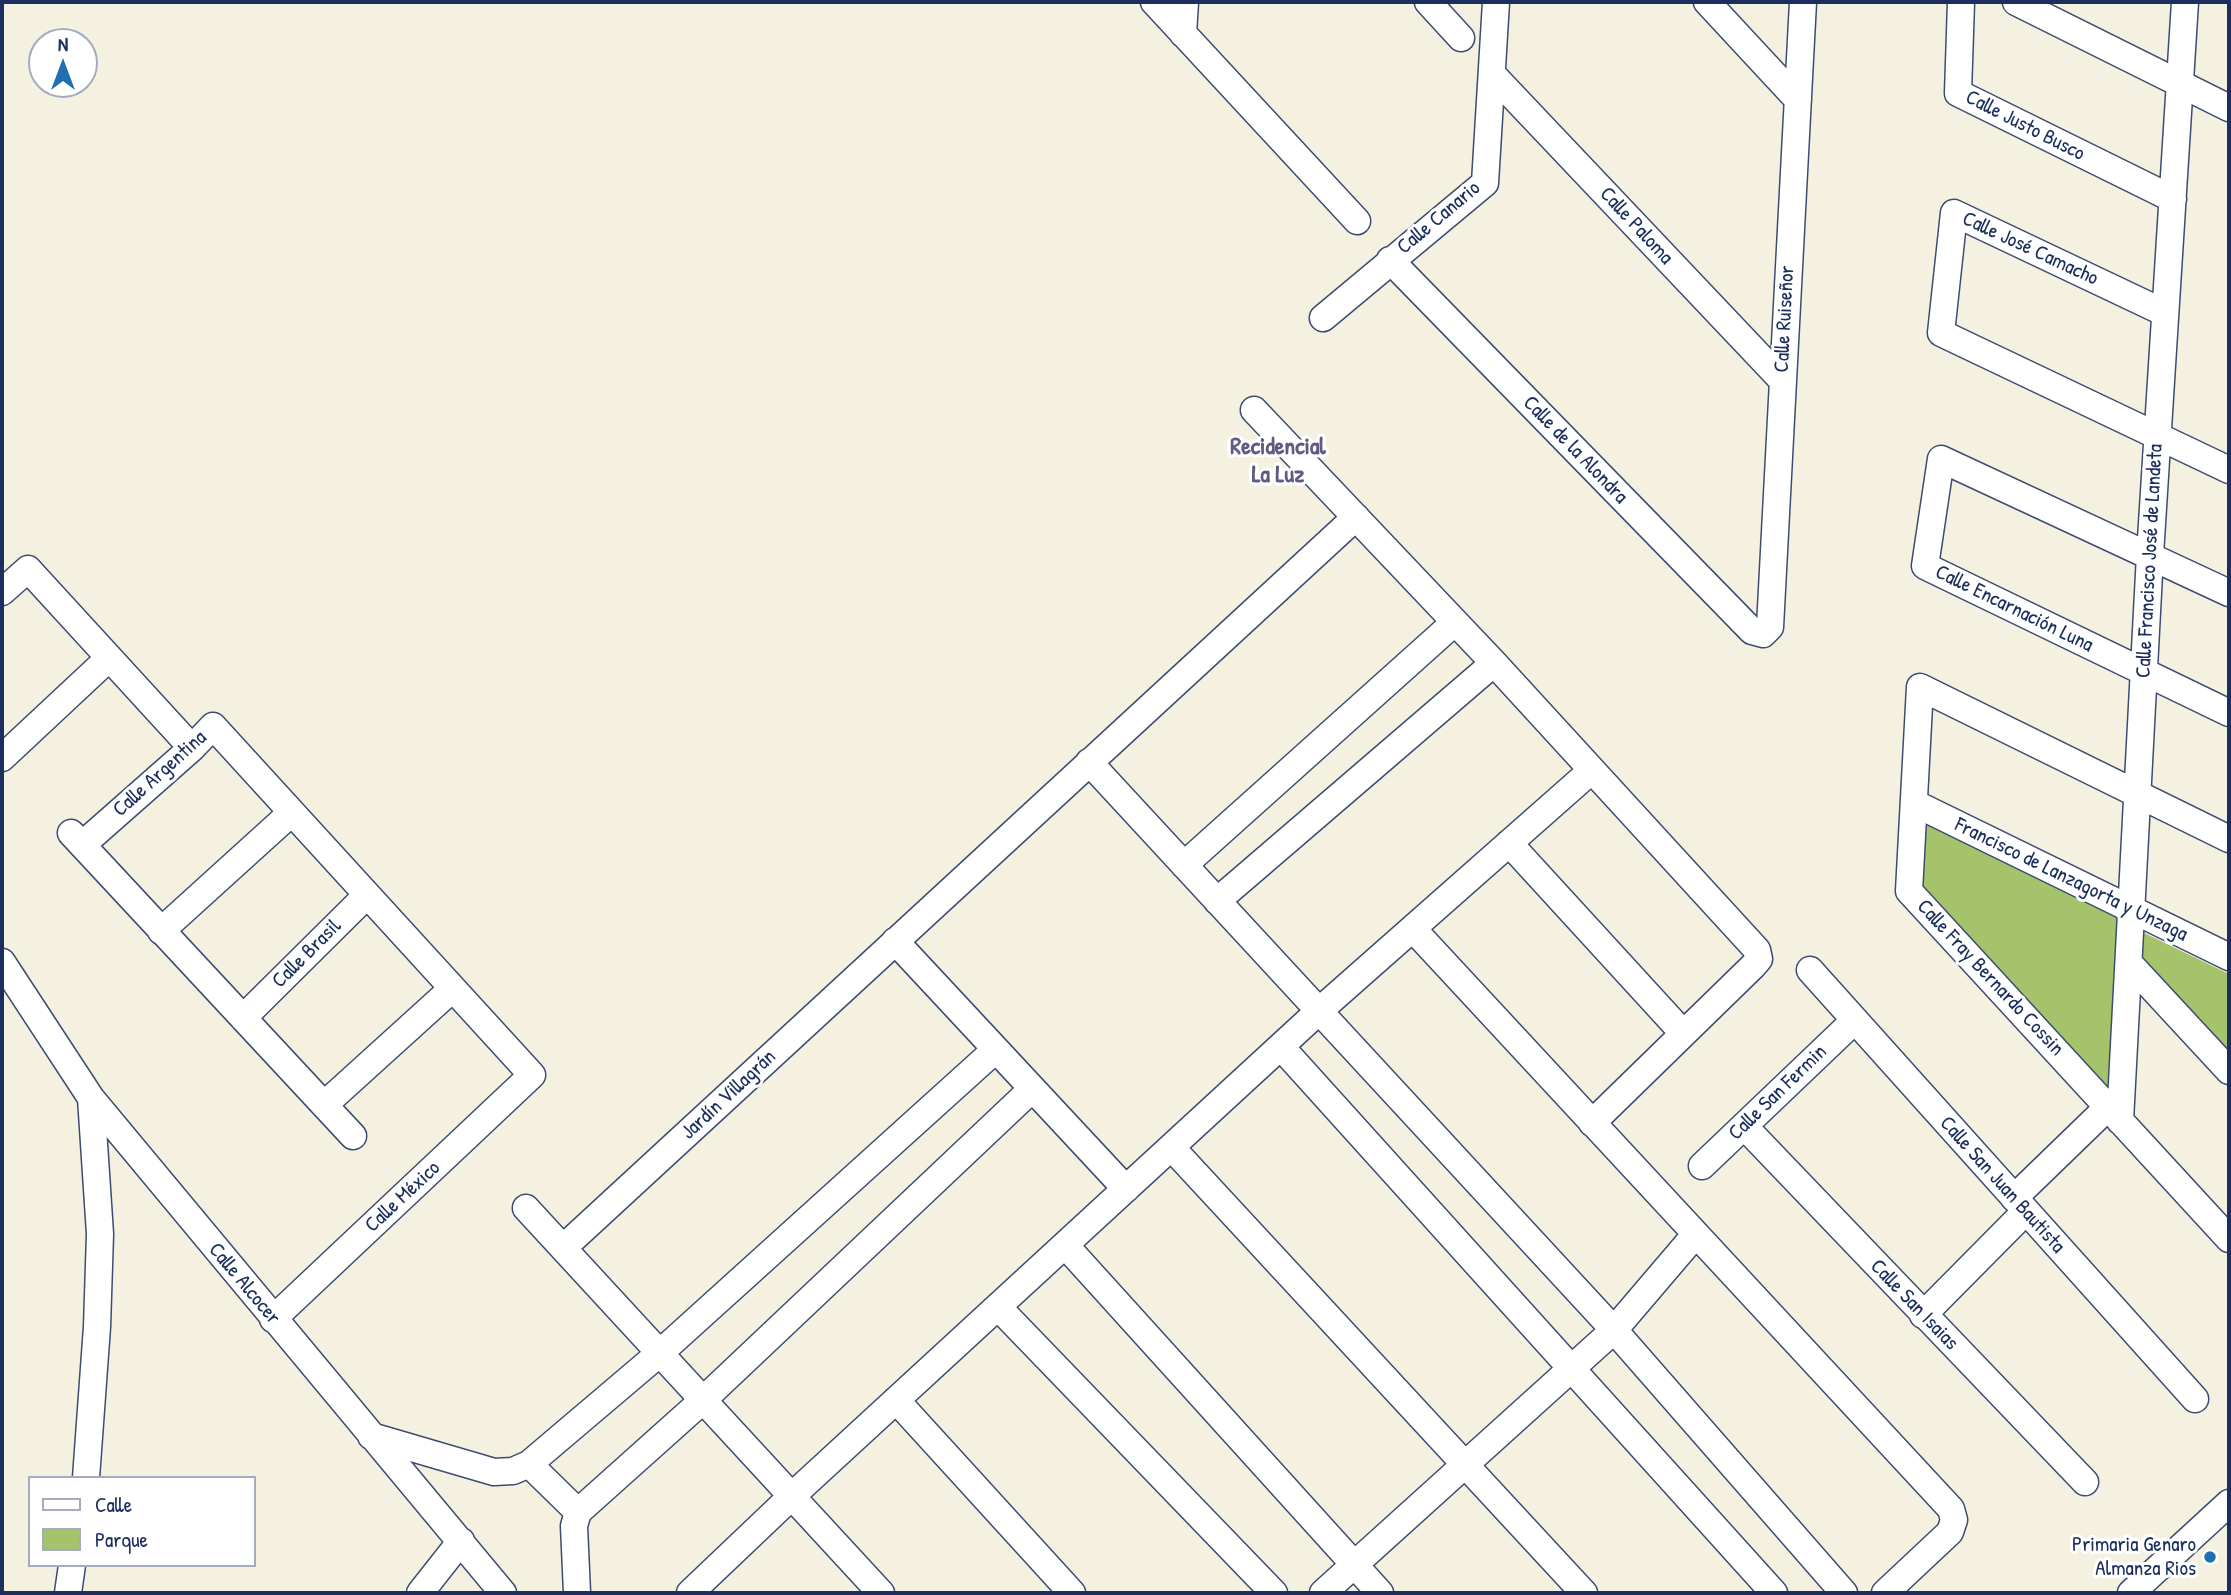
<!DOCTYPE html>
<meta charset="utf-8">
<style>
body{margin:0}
#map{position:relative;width:2231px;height:1595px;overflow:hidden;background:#f5f1e1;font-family:"Patrick Hand",sans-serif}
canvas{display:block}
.frame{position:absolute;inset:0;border:4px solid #1b2f5e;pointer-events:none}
.legend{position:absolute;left:28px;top:1476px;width:228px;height:91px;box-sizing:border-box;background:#fff;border:2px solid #a4acbf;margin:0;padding:9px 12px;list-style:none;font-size:21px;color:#1b2f5e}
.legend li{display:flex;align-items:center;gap:14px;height:35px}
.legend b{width:35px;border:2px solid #a4acbf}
.north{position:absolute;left:28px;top:28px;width:70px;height:70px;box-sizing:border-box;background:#fff;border:2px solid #a4acbf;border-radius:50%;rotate:0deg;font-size:19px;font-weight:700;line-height:28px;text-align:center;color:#1b2f5e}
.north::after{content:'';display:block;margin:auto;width:24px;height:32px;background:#1f6fb2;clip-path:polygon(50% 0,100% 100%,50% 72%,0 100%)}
</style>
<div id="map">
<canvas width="2231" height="1595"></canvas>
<div class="frame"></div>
<ul class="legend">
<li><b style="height:9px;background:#fff"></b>Calle</li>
<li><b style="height:19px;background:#a5c36b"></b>Parque</li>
</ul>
<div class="north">N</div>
</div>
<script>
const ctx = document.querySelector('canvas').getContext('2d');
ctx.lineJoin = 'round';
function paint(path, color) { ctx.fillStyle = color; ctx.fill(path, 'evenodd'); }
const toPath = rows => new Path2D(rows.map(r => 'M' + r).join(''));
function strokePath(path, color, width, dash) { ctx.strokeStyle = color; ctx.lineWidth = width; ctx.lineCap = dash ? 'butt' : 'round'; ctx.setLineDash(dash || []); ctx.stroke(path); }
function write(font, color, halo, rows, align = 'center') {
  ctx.font = font + ' "Patrick Hand",sans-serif'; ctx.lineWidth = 6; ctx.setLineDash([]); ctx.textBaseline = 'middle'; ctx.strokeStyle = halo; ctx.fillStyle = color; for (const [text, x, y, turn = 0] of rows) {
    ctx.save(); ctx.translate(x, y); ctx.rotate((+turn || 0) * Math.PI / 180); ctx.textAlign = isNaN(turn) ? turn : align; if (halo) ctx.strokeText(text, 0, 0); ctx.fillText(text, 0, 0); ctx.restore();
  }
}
paint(toPath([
 [1924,820,2119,916,2111,1091,1919,881],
 [2140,931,2229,974,2229,1053,2140,955]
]), '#a5c36b');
const minor = toPath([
 [1154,2,1357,221],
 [1428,2,1461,38],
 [1707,2,1798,100],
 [1961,2,1958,93,2173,199],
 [2016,2,2229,108],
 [1183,34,1185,2],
 [1492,74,1781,379],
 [1390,260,1752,631,1763,634,1770,627,1803,2],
 [2165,313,1954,213,1941,333,2229,470],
 [1323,318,1485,183,1496,2],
 [1254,410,1494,663,1757,950,1759,959,1753,966,1592,1123],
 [2,592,28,569,192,748],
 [2229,593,1941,459,1925,566,2229,713],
 [2,758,109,658],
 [1089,762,1614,1330,1844,1593],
 [1914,803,2229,957],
 [71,833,353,1136],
 [2229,839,1920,687,1909,891,2229,1239],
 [1509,843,1683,1033],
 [82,845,192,748,213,726,532,1075,273,1319],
 [1184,865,1455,622],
 [1217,901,1494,663],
 [1413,929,1951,1509,1954,1520,1950,1532,1885,1593],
 [161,931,290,814],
 [895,941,1126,1189],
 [2,962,91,1098,503,1593],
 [2129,963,2229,1071],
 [1810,970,2195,1399],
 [243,1018,366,896],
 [1282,1048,1774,1593],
 [324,1105,452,989],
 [2120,1121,2150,555,2185,2],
 [1744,1126,2085,1482],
 [1172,1148,1584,1593],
 [1702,1166,1855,1020],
 [2014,1198,2108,1107],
 [526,1208,881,1593],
 [1065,1245,1380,1593],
 [563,1248,1356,517],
 [998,1307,1274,1593],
 [1923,1315,2026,1211],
 [896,1400,1072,1593],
 [371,1436,494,1472,513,1471,529,1464,661,1352,994,1051],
 [529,1464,578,1512],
 [86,1478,97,1327,100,1234,91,1098],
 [68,1593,72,1565],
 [420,1593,461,1541],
 [577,1593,574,1526,578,1512,702,1401,1031,1090],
 [690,1593,793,1495,1319,1011,1592,770],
 [1323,1593,1614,1330,1695,1235],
 [2131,1593,2229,1503]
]);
strokePath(minor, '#3c4c72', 29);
strokePath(minor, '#fff', 26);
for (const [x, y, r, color] of [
 [2210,1557,7,"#1f6fb2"]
]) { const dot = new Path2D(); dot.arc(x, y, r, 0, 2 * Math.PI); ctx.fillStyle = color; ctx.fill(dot); strokePath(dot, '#fff', 2.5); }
write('21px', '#1b2f5e', '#fff', [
 ["Calle Justo Busco",2025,126,27],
 ["Calle Canario",1439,218,-40],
 ["Calle Paloma",1636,226,47],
 ["Calle José Camacho",2030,249,25],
 ["Calle Ruiseñor",1785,319,-87],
 ["Calle de la Alondra",1575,450,46],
 ["Calle Francisco José de Landeta",2150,561,-87],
 ["Calle Encarnación Luna",2014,609,26],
 ["Calle Argentina",160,774,-42],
 ["Francisco de Lanzagorta y Unzaga",2071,880,26],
 ["Calle Brasil",307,954,-45],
 ["Calle Fray Bernardo Cossin",1990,978,47],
 ["Calle San Fermin",1778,1093,-44],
 ["Jardín Villagrán",729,1095,-43],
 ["Calle San Juan Bautista",2002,1185,48],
 ["Calle México",403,1197,-43],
 ["Calle Alcocer",244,1284,50],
 ["Calle San Isaias",1914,1305,46]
]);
write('21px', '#1b2f5e', '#fff', [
 ["Primaria Genaro",2196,1545],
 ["Almanza Rios",2196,1569]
], 'right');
write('bold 24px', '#615b83', '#fff', [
 ["Recidencial",1278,448],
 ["La Luz",1278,476]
]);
</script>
